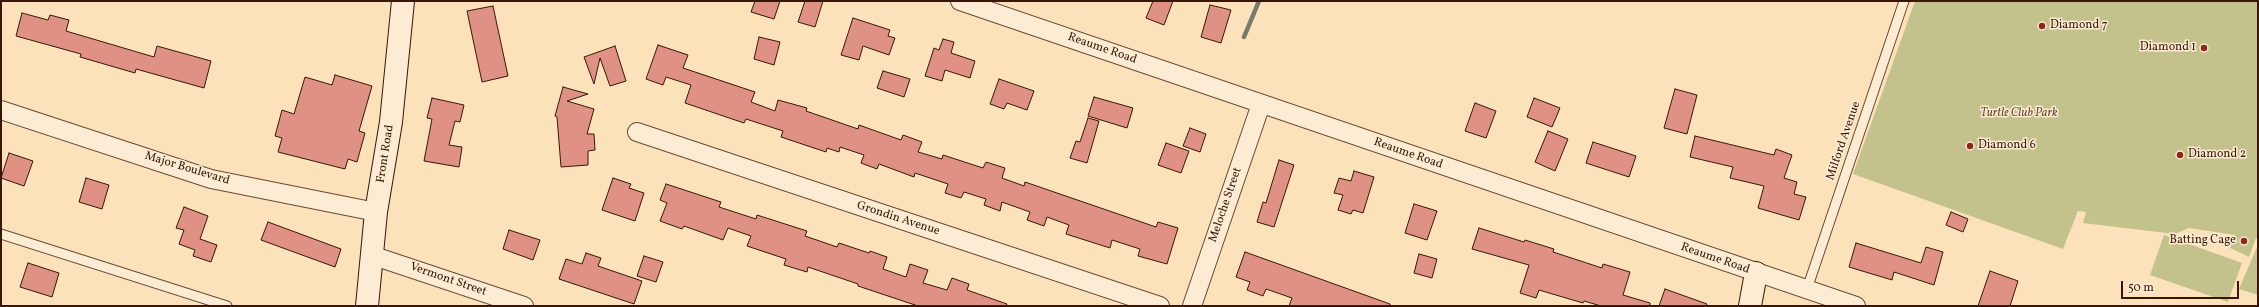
<!DOCTYPE html>
<style>
body{margin:0}
#map{position:relative;width:2259px;height:307px;overflow:hidden;background:#fce2bb;font-family:Vollkorn,serif}
canvas{display:block}
.frame{position:absolute;inset:0;border:2px solid #381707;pointer-events:none}
.scale{position:absolute;left:2121px;top:281px;width:118px;height:18px;box-sizing:border-box;border:2px solid #381707;border-top:0;padding-left:5px;font-size:12px;line-height:14px;white-space:nowrap;color:#381707;-webkit-text-stroke:3px #fdecd3;paint-order:stroke}
</style>
<div id="map">
<canvas width="2259" height="307"></canvas>
<div class="frame"></div>
<div class="scale">50 m</div>
</div>
<script>
const ctx = document.querySelector('canvas').getContext('2d');
ctx.lineJoin = 'round';
function paint(path, color) { ctx.fillStyle = color; ctx.fill(path, 'evenodd'); }
const toPath = rows => new Path2D(rows.map(r => 'M' + r).join(''));
function strokePath(path, color, width, dash) { ctx.strokeStyle = color; ctx.lineWidth = width; ctx.lineCap = dash ? 'butt' : 'round'; ctx.setLineDash(dash || []); ctx.stroke(path); }
function write(font, color, halo, rows, align = 'center') {
  ctx.font = font + ' Vollkorn,serif'; ctx.lineWidth = 3; ctx.setLineDash([]); ctx.textBaseline = 'middle'; ctx.strokeStyle = halo; ctx.fillStyle = color; for (const [text, x, y, turn = 0] of rows) {
    ctx.save(); ctx.translate(x, y); ctx.rotate((+turn || 0) * Math.PI / 180); ctx.textAlign = isNaN(turn) ? turn : align; if (halo) ctx.strokeText(text, 0, 0); ctx.fillText(text, 0, 0); ctx.restore();
  }
}
paint(toPath([
 [1915,1,2258,1,2258,238,2256,238,2249,257,2230,248,2235,235,2189,228,2175,234,2083,223,2086,212,2078,211,2063,249,1853,174],
 [2164,235,2242,263,2228,302,2150,275],
 [2258,245,2258,295,2239,289]
]), '#c3c28d');
strokePath(toPath([
 [1244,37,1259,1]
]), '#767b6e', 4.5);
const building = toPath([
 [755,1,780,1,774,19,751,12,755,1],
 [805,1,823,1,815,27,798,22,805,1],
 [1153,1,1173,1,1164,25,1146,18,1153,1],
 [1210,5,1231,10,1221,43,1201,37,1210,5],
 [493,6,508,76,482,82,467,11,493,6],
 [22,13,48,20,50,15,69,20,66,31,154,57,157,46,211,61,204,88,136,69,135,73,80,57,81,54,16,36,22,13],
 [853,18,890,30,888,36,895,38,889,55,863,46,859,60,841,55,853,18],
 [759,37,780,42,774,65,754,59,759,37],
 [943,39,954,42,951,53,975,61,970,78,945,70,942,81,925,76,934,48,939,50,943,39],
 [658,45,688,55,683,68,755,92,751,102,775,111,778,100,807,108,806,111,858,129,859,125,901,140,903,135,922,142,918,152,942,159,943,155,983,168,986,162,1005,168,1002,178,1024,186,1025,182,1156,227,1158,222,1178,228,1167,264,1138,256,1140,249,1112,240,1110,248,1066,234,1069,225,1047,217,1044,226,1027,220,1030,212,1002,202,1000,211,984,205,986,199,964,192,961,198,945,193,948,184,915,173,914,177,879,164,877,169,861,163,864,155,840,147,839,152,827,148,826,152,781,137,783,131,746,119,744,123,685,103,691,85,666,77,663,85,646,79,658,45],
 [615,46,626,81,610,86,600,58,594,84,584,57,615,46],
 [883,71,910,79,904,97,877,88,883,71],
 [335,75,372,86,359,131,365,133,357,162,348,159,345,169,278,152,282,138,275,136,282,110,294,114,305,77,332,85,335,75],
 [999,79,1034,91,1027,110,1007,103,1004,109,990,104,999,79],
 [563,87,588,94,567,101,594,109,587,134,594,134,595,150,588,151,588,165,561,167,557,117,555,116,563,87],
 [1675,89,1697,95,1687,134,1664,128,1675,89],
 [1094,97,1133,108,1127,128,1088,116,1094,97],
 [432,98,464,105,460,122,455,121,449,145,462,147,459,167,424,161,432,119,427,118,432,98],
 [1534,98,1560,108,1552,127,1527,117,1534,98],
 [1475,103,1496,111,1486,138,1465,131,1475,103],
 [1088,118,1099,121,1087,163,1070,158,1076,141,1080,142,1088,118],
 [1190,128,1206,134,1200,152,1183,146,1190,128],
 [1548,131,1568,139,1555,171,1535,162,1548,131],
 [1695,136,1774,155,1776,149,1792,155,1784,178,1797,182,1794,194,1806,197,1799,220,1758,208,1764,186,1730,178,1733,167,1690,157,1695,136],
 [1593,142,1636,156,1629,177,1586,163,1593,142],
 [1166,143,1189,151,1181,173,1158,165,1166,143],
 [9,153,33,161,24,186,1,178,9,153],
 [1279,160,1294,165,1274,227,1257,222,1263,202,1266,203,1279,160],
 [1354,171,1374,177,1363,213,1353,210,1351,214,1338,210,1343,195,1334,193,1339,178,1351,181,1354,171],
 [86,178,109,185,102,209,79,202,86,178],
 [613,178,631,184,629,188,644,193,635,221,602,210,613,178],
 [666,184,721,202,719,207,756,219,757,215,807,231,805,236,837,247,839,243,869,253,870,251,887,257,883,269,906,277,910,264,928,270,923,283,947,290,952,278,969,284,967,290,1007,304,1006,306,918,306,858,286,858,284,808,267,807,272,784,265,786,259,747,246,751,236,728,228,723,240,684,226,682,229,660,221,667,203,660,200,666,184],
 [1414,204,1437,211,1427,240,1405,233,1414,204],
 [184,207,208,216,200,239,217,245,211,262,193,256,195,250,179,244,184,230,176,228,184,207],
 [1951,212,1968,219,1963,232,1946,225,1951,212],
 [268,222,341,249,335,267,261,240,268,222],
 [1479,228,1524,242,1525,240,1554,249,1553,252,1602,268,1603,264,1630,272,1623,295,1650,303,1650,306,1601,306,1584,301,1583,303,1539,290,1536,298,1520,293,1529,265,1472,249,1479,228],
 [509,230,540,240,533,260,503,249,509,230],
 [1856,243,1921,263,1926,247,1943,252,1934,285,1894,272,1892,280,1849,267,1856,243],
 [1245,252,1390,304,1390,306,1289,306,1292,298,1266,289,1263,296,1247,290,1250,282,1236,277,1245,252],
 [586,253,601,258,598,266,642,281,634,304,559,279,566,259,582,264,586,253],
 [1419,254,1437,259,1432,278,1414,273,1419,254],
 [644,256,663,262,656,282,637,276,644,256],
 [28,263,59,273,52,297,20,287,28,263],
 [1990,271,2018,281,2010,306,1978,306,1990,271],
 [1665,289,1707,304,1706,306,1659,306,1665,289]
]);
paint(building, '#df9183');
strokePath(building, '#381707', 1);
const lane = toPath([
 [1,234,227,306],
 [1807,289,1904,1]
]);
const street = toPath([
 [960,1,1856,306],
 [1,110,211,179,376,212],
 [637,132,1160,306],
 [371,255,524,306],
 [1192,306,1261,104]
]);
const secondary = toPath([
 [367,306,376,212,391,122,403,1],
 [1750,306,1756,273]
]);
strokePath(lane, '#694a34', 11);
strokePath(street, '#694a34', 20);
strokePath(secondary, '#381707', 24);
strokePath(lane, '#fdecd3', 9);
strokePath(street, '#fdecd3', 18);
strokePath(secondary, '#fdecd3', 22);
for (const [x, y, r, color] of [
 [2042,26,4,"#8f2418"],
 [2204,48,4,"#8f2418"],
 [1970,146,4,"#8f2418"],
 [2180,155,4,"#8f2418"],
 [2244,241,4,"#8f2418"]
]) { const dot = new Path2D(); dot.arc(x, y, r, 0, 2 * Math.PI); ctx.fillStyle = color; ctx.fill(dot); strokePath(dot, '#fdecd3', 1.5); }
write('12px', '#381707', '#fdecd3', [
 ["Diamond 7",2050,26],
 ["Diamond 1",2196,48,"right"],
 ["Diamond 6",1978,146],
 ["Diamond 2",2188,155],
 ["Batting Cage",2236,241,"right"]
], 'left');
write('12px', '#381707', '#fdecd3', [
 ["Reaume Road",1102,49,19],
 ["Milford Avenue",1844,141,-71],
 ["Front Road",386,154,-81],
 ["Reaume Road",1408,154,19],
 ["Major Boulevard",187,169,17],
 ["Meloche Street",1226,205,-71],
 ["Grondin Avenue",898,219,18],
 ["Reaume Road",1715,259,19],
 ["Vermont Street",448,280,19]
]);
write('italic 12px', '#624a2f', '#fdecd3', [
 ["Turtle Club Park",2019,114]
]);
</script>
